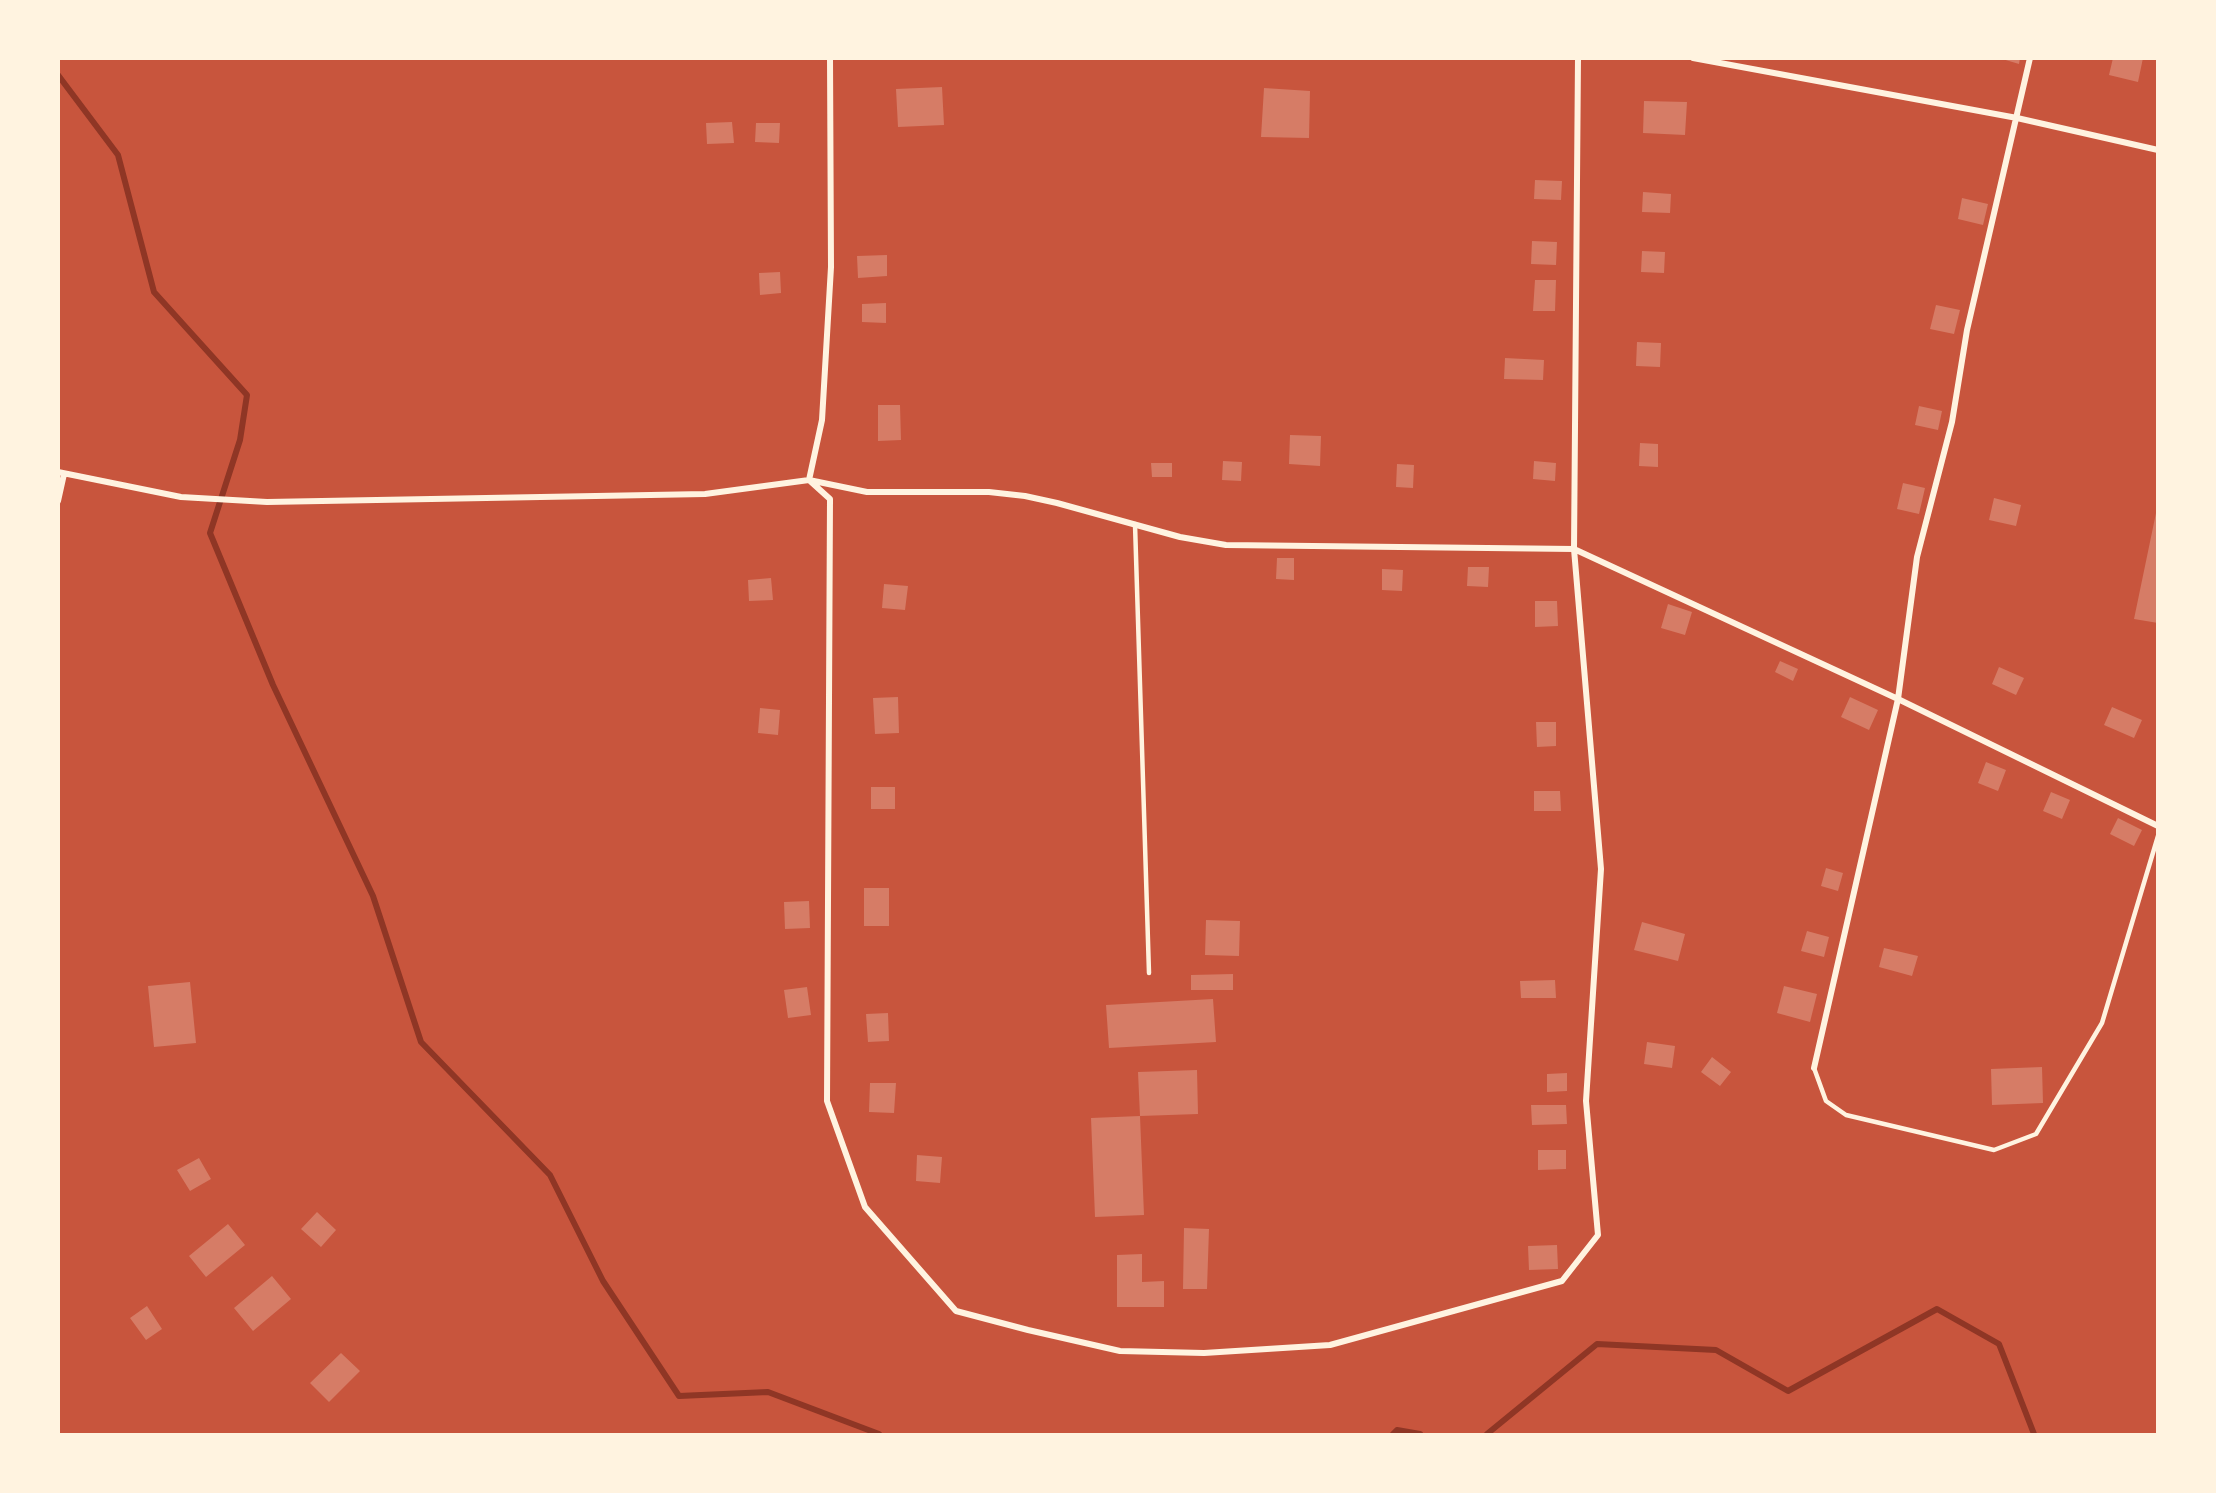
<!DOCTYPE html>
<style>
body{margin:0}
#map{position:relative;width:2216px;height:1493px;overflow:hidden;background:#c8553d;font-family:"Sofia Sans Condensed",sans-serif}
canvas{display:block}
.frame{position:absolute;inset:0;border:60px solid #fff3e0;pointer-events:none}
</style>
<div id="map">
<canvas width="2216" height="1493"></canvas>
<div class="frame"></div>
</div>
<script>
const ctx = document.querySelector('canvas').getContext('2d');
ctx.lineJoin = 'round';
const toPath = rows => new Path2D(rows.map(r => 'M' + r).join(''));
function strokePath(path, color, width, dash) { ctx.strokeStyle = color; ctx.lineWidth = width; ctx.lineCap = dash ? 'butt' : 'round'; ctx.setLineDash(dash || []); ctx.stroke(path); }
function paint(path, color) { ctx.fillStyle = color; ctx.fill(path, 'evenodd'); }
strokePath(toPath([
 [58,75,118,155,154,292,247,395,240,440,210,533,273,685,373,896,421,1042,550,1175,603,1281,679,1396,768,1392,879,1434],
 [1393,1434,1397,1430,1420,1434],
 [1487,1434,1597,1344,1716,1350,1788,1391,1937,1309,1999,1344,2034,1434]
]), '#8f3625', 6);
paint(toPath([
 [1999,58,2020,58,2019,64],
 [2113,58,2143,58,2138,82,2109,75],
 [942,87,944,125,898,127,896,89],
 [1264,88,1310,91,1309,138,1261,137],
 [1644,101,1687,102,1685,135,1643,133],
 [732,122,734,143,707,144,706,123],
 [756,123,780,123,779,143,755,142],
 [1535,180,1562,181,1561,200,1534,199],
 [1643,192,1671,194,1670,213,1642,212],
 [1962,198,1988,204,1983,225,1958,219],
 [1532,241,1557,242,1556,265,1531,264],
 [1642,251,1665,252,1664,273,1641,272],
 [887,255,887,276,858,278,857,256],
 [780,272,781,293,760,295,759,273],
 [1535,280,1556,280,1555,311,1533,311],
 [886,303,886,323,862,322,862,304],
 [1936,305,1960,310,1954,334,1930,329],
 [1637,342,1661,343,1660,367,1636,366],
 [1505,358,1544,360,1543,380,1504,379],
 [878,405,900,405,901,440,878,441],
 [1919,406,1942,411,1938,430,1915,425],
 [1290,435,1321,436,1320,466,1289,464],
 [1640,443,1658,444,1658,467,1639,466],
 [1223,461,1242,462,1241,481,1222,480],
 [1534,461,1556,463,1555,481,1533,479],
 [1151,463,1172,463,1172,477,1152,477],
 [1397,464,1414,465,1413,488,1396,487],
 [1903,483,1925,488,1919,514,1897,509],
 [1994,498,2021,505,2016,526,1989,520],
 [2156,513,2158,513,2158,623,2134,619],
 [1277,558,1294,558,1294,580,1276,579],
 [1468,567,1489,567,1488,587,1467,586],
 [1382,569,1403,570,1402,591,1382,590],
 [771,578,773,600,749,601,748,580],
 [884,584,908,586,905,610,882,608],
 [1535,601,1557,601,1558,626,1535,627],
 [1668,604,1692,612,1685,635,1661,628],
 [1780,661,1798,669,1793,681,1775,672],
 [1999,667,2024,678,2016,695,1992,684],
 [898,697,899,733,875,734,873,698],
 [1850,697,1878,710,1869,730,1841,717],
 [2112,707,2142,720,2134,738,2104,725],
 [760,708,780,710,778,735,758,733],
 [1536,722,1556,722,1556,746,1537,747],
 [1986,762,2006,770,1998,791,1978,783],
 [871,787,895,787,895,809,871,809],
 [1534,791,1560,791,1561,811,1534,811],
 [2051,792,2070,800,2062,819,2043,811],
 [2118,818,2142,830,2134,846,2110,834],
 [1826,868,1843,873,1838,891,1821,886],
 [864,888,889,888,889,926,864,926],
 [809,901,810,928,785,929,784,902],
 [1206,920,1240,921,1239,956,1205,955],
 [1642,922,1685,934,1678,961,1634,950],
 [1807,931,1829,937,1824,957,1801,951],
 [1884,948,1918,956,1912,976,1879,967],
 [1233,974,1233,990,1191,990,1191,975],
 [1555,980,1556,998,1521,998,1520,981],
 [190,982,196,1043,154,1047,148,986],
 [1784,986,1817,994,1810,1022,1777,1013],
 [807,987,811,1015,788,1018,784,990],
 [1213,999,1216,1042,1109,1048,1106,1005],
 [888,1013,889,1041,868,1042,866,1014],
 [1647,1042,1675,1046,1672,1068,1644,1064],
 [1712,1057,1731,1072,1720,1086,1701,1072],
 [2042,1067,2043,1103,1992,1105,1991,1069],
 [1197,1070,1198,1114,1140,1116,1144,1215,1095,1217,1091,1118,1140,1116,1138,1072],
 [1567,1073,1567,1091,1547,1092,1547,1074],
 [870,1083,896,1083,894,1113,869,1112],
 [1531,1105,1566,1105,1567,1124,1532,1125],
 [1538,1150,1566,1150,1566,1169,1538,1170],
 [917,1155,942,1157,940,1183,916,1181],
 [199,1158,211,1179,190,1191,177,1170],
 [317,1212,336,1230,321,1247,301,1229],
 [228,1224,245,1245,206,1277,189,1256],
 [1184,1228,1209,1229,1207,1289,1183,1289],
 [1557,1245,1558,1269,1529,1270,1528,1246],
 [1142,1254,1142,1282,1164,1281,1164,1307,1117,1307,1117,1255],
 [272,1276,291,1299,253,1331,234,1308],
 [147,1306,162,1329,146,1340,130,1318],
 [341,1353,360,1371,329,1402,310,1383]
]), '#d67c66');
strokePath(toPath([
 [1135,524,1149,973],
 [1814,1068,1826,1101,1846,1115,1994,1150,2036,1134,2102,1023,2158,836]
]), '#fff3e0', 4.5);
strokePath(toPath([
 [1693,58,2017,118,2158,150],
 [58,472,181,497,267,502,705,494,809,480,867,492,989,492,1025,496,1057,503,1180,537,1226,545,1574,549,1898,699,2158,826],
 [809,480,830,499,827,1101,865,1207,956,1311,1028,1330,1120,1351,1204,1353,1330,1345,1562,1281,1598,1235,1586,1101,1601,869,1574,549,1578,58],
 [809,480,822,420,831,267,830,58],
 [58,501,64,474],
 [1814,1068,1898,699,1917,557,1952,422,1967,330,2030,58]
]), '#fff3e0', 6);
</script>
